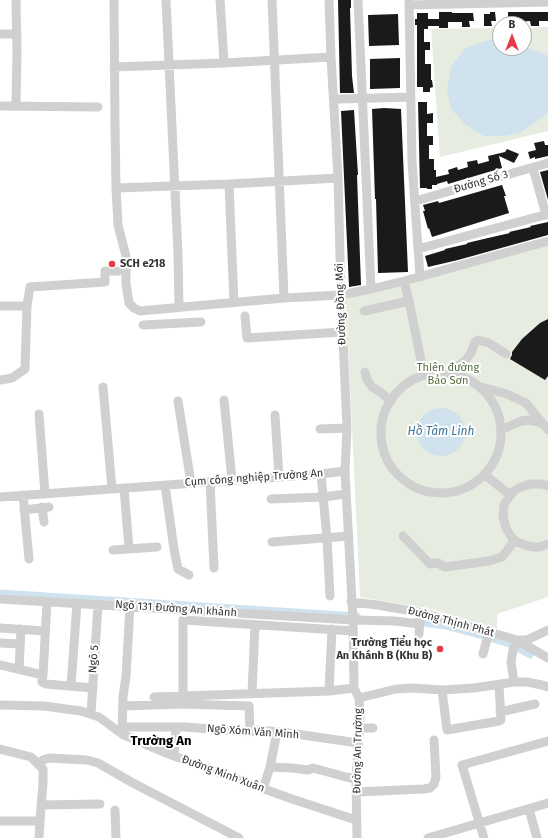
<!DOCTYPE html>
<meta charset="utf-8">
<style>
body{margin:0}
#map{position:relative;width:548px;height:838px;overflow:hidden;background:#fff;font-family:"Fira Sans",sans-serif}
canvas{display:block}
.north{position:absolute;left:492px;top:16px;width:40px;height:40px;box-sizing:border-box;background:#fff;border:1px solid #adadad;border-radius:50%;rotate:0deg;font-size:11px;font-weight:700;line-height:16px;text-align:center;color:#333}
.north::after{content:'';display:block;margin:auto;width:14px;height:18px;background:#e63946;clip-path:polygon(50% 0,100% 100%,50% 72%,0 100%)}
</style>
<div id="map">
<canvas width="548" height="838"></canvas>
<div class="north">B</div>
</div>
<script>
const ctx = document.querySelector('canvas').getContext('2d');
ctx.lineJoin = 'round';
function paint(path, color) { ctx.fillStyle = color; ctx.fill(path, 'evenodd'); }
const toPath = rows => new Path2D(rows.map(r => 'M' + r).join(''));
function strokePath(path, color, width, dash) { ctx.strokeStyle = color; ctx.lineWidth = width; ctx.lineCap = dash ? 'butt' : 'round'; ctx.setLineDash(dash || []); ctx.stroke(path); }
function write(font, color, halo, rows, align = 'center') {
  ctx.font = font + ' "Fira Sans",sans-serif'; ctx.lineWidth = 4; ctx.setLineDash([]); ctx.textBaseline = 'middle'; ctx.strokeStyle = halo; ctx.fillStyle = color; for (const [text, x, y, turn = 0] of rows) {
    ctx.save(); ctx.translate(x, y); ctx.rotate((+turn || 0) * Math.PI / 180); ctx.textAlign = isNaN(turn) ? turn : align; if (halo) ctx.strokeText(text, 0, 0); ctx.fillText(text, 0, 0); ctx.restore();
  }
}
paint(toPath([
 [548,27,548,131,440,157,431,29,500,28,500,48,524,48,524,28],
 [548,243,548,597,497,614,497,629,427,608,360,597,346,299]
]), '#e6ecdf');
paint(toPath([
 [495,38,500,39,500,48,524,48,524,46,548,56,548,112,540,119,520,133,504,136,484,136,466,125,451,109,447,90,451,66,466,48],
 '417 432a24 24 0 1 1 48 0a24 24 0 1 1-48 0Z'
]), '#cfe2ee');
strokePath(toPath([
 [0,593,357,616],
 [415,622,446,626,484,636,512,645,530,655]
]), '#cfe2ee', 7);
paint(toPath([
 [338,0,351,0,351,8,350,8,352,76,354,93,340,93],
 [439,12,452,12,452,13,473,13,474,21,469,21,470,27,462,27,462,22,448,22,448,28,439,28,439,26,428,26,428,29,424,29,424,42,430,42,430,50,425,50,425,64,431,64,431,80,432,80,433,87,430,88,430,92,423,92,423,87,417,87,417,25,415,25,415,19,417,19,417,13,428,13,428,19,439,19],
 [490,12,495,12,496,21,491,21,492,26,484,26,484,14,490,14],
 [508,12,548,12,548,21,539,21,539,26,531,26,530,21,517,22,517,24,508,24],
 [398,14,399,45,369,46,368,15],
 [400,58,400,88,370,89,370,59],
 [418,102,427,102,427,114,433,113,433,123,427,123,427,136,433,136,433,145,429,145,429,159,434,159,434,170,436,170,436,177,449,174,448,170,457,167,458,170,468,167,467,162,477,160,478,164,489,161,488,156,505,152,507,149,519,154,514,163,499,156,502,168,448,184,447,181,437,184,437,185,432,185,432,189,427,189,427,188,420,188],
 [384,108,401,109,408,272,378,273,376,199,375,199,372,109],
 [354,110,358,175,357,175,361,285,349,287,341,111],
 [544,141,545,145,548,145,548,156,535,159,535,157,530,159,528,152,536,150,534,143],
 [548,170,548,200,540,172],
 [502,185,506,196,504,196,509,213,432,237,429,228,428,229,423,211,425,211,423,205,438,201,439,203],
 [548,222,548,235,458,260,428,267,425,256,445,250,445,249,467,244,467,243,488,238,510,233,509,232,531,227,530,226],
 [548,319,548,376,545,380,510,359,512,355,512,352,522,339,540,323]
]), '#1a1a1a');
strokePath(toPath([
 [16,0,17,53,16,105],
 [114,0,115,126,116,188,118,225,126,256,126,283,129,303,134,308,140,311,150,310,284,298,341,295,371,289,404,281,548,241],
 [166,0,178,254,179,307],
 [220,0,224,63],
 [272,0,284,298],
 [329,0,331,57,338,178,341,295,347,428,345,471,353,620,354,688,359,698,360,718,356,779,357,838],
 [358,0,371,289],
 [409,0,412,162,420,277],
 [409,5,548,2],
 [0,34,17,34],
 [114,67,224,63,331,57],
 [339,99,411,97],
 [0,106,98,107],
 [533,168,546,215],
 [229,184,234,302],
 [116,188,229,184,338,178],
 [415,201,548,163],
 [418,249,548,214],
 [404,281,409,301,424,375],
 [0,306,27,306],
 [364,311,409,301],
 [245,316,247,338,342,332],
 [143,325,201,322],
 [365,372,367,380,372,387,379,391,391,401],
 '381 433a60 60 0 1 1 120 0a60 60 0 1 1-120 0Z',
 [448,374,466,360,472,351,475,342,478,340,489,343,506,354],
 [0,380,12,378,25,369,27,306,30,287,105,282,105,271,119,271],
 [103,387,112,489],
 [481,387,507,394,526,403,548,430],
 [224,400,232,480],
 [178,401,191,483],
 [39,414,45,494],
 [275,415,279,477],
 [320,429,347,428],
 [501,430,521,421,530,420,543,424],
 [321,474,327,538,330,596],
 [484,474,510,495],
 [210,482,214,568],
 [165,485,174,549,178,569,189,575],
 [548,486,542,484,530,484,519,488,514,491,507,500,504,505,503,517,506,528,512,538,517,542,528,546,534,547,540,547,548,544],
 [124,488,129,549],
 [23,495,29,559],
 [0,497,321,474,345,471],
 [271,499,323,497,346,494],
 [42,507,44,522],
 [24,510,49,507],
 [403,536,430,564,435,563,438,563,445,567,489,561,502,557,515,540],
 [272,542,349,536],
 [113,550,157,547],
 [0,599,353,620,395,621,420,624],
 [351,602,378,605,423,613,517,640,527,640,548,630],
 [0,628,45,631],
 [419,634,420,618],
 [0,643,20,644],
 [483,654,489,632],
 [0,665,43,675,42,682,46,684,93,688],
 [19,669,21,629],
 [43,675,47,602],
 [514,682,511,662,513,650,517,640,548,658],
 [71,686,77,603],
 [442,690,447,730,499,721,501,720,499,685],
 [329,691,332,629],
 [252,693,255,625],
 [183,696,183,620,353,631],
 [154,697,329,691,354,688],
 [359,698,396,689,412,688,442,690,474,688,514,682,527,682,542,685,548,687],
 [0,705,44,706,81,711,99,717,122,734,166,753,289,798,356,820],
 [123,706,182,704,249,706,250,732],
 [500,712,535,704],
 [91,714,98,604],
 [122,727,185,727,250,732,258,730,282,732,358,743],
 [359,728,373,728],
 [122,733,123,696,126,677,130,606],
 [0,749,31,757,43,769,43,783,40,821,0,821],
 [174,756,176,727],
 [38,764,43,760,49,758,87,760,98,763,133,783,239,838],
 [270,767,292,768,308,770,313,768,346,777,356,779],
 [263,789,270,767,277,732],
 [356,792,424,789,430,788,434,784,436,777,434,740],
 [41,805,100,804],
 [529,809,537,838],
 [115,810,116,838],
 [39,838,40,821],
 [428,838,548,803],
 [484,838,462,765,548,741]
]), '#d0d0d0', 9);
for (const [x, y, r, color] of [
 [112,264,4,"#e63946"],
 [440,649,4,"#e63946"]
]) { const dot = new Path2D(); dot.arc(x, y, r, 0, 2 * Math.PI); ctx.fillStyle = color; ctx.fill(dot); strokePath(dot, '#fff', 1.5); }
write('11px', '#333', '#fff', [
 ["Đường Số 3",481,182,-16],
 ["Đường Đồng Mới",341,304,-92],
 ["Cụm công nghiệp Trường An",254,478,-4],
 ["Ngõ 131 Đường An khánh",176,609,4],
 ["Đường Thịnh Phát",451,622,15],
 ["Ngõ 5",94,659,-86],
 ["Ngõ Xóm Văn Minh",253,732,4],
 ["Đường An Trường",358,751,-89],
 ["Đường Minh Xuân",223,774,20]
]);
write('bold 11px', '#333', '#fff', [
 ["SCH e218",120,264],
 ["Trường Tiểu học",432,643,"right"],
 ["An Khánh B (Khu B)",432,656,"right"]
], 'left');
write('11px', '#56703f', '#fff', [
 ["Thiên đường",448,368],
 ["Bảo Sơn",448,381]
]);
write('italic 12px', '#3f7597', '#fff', [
 ["Hồ Tâm Linh",441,432]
]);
write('bold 13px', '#000', '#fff', [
 ["Trường An",161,741]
]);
</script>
